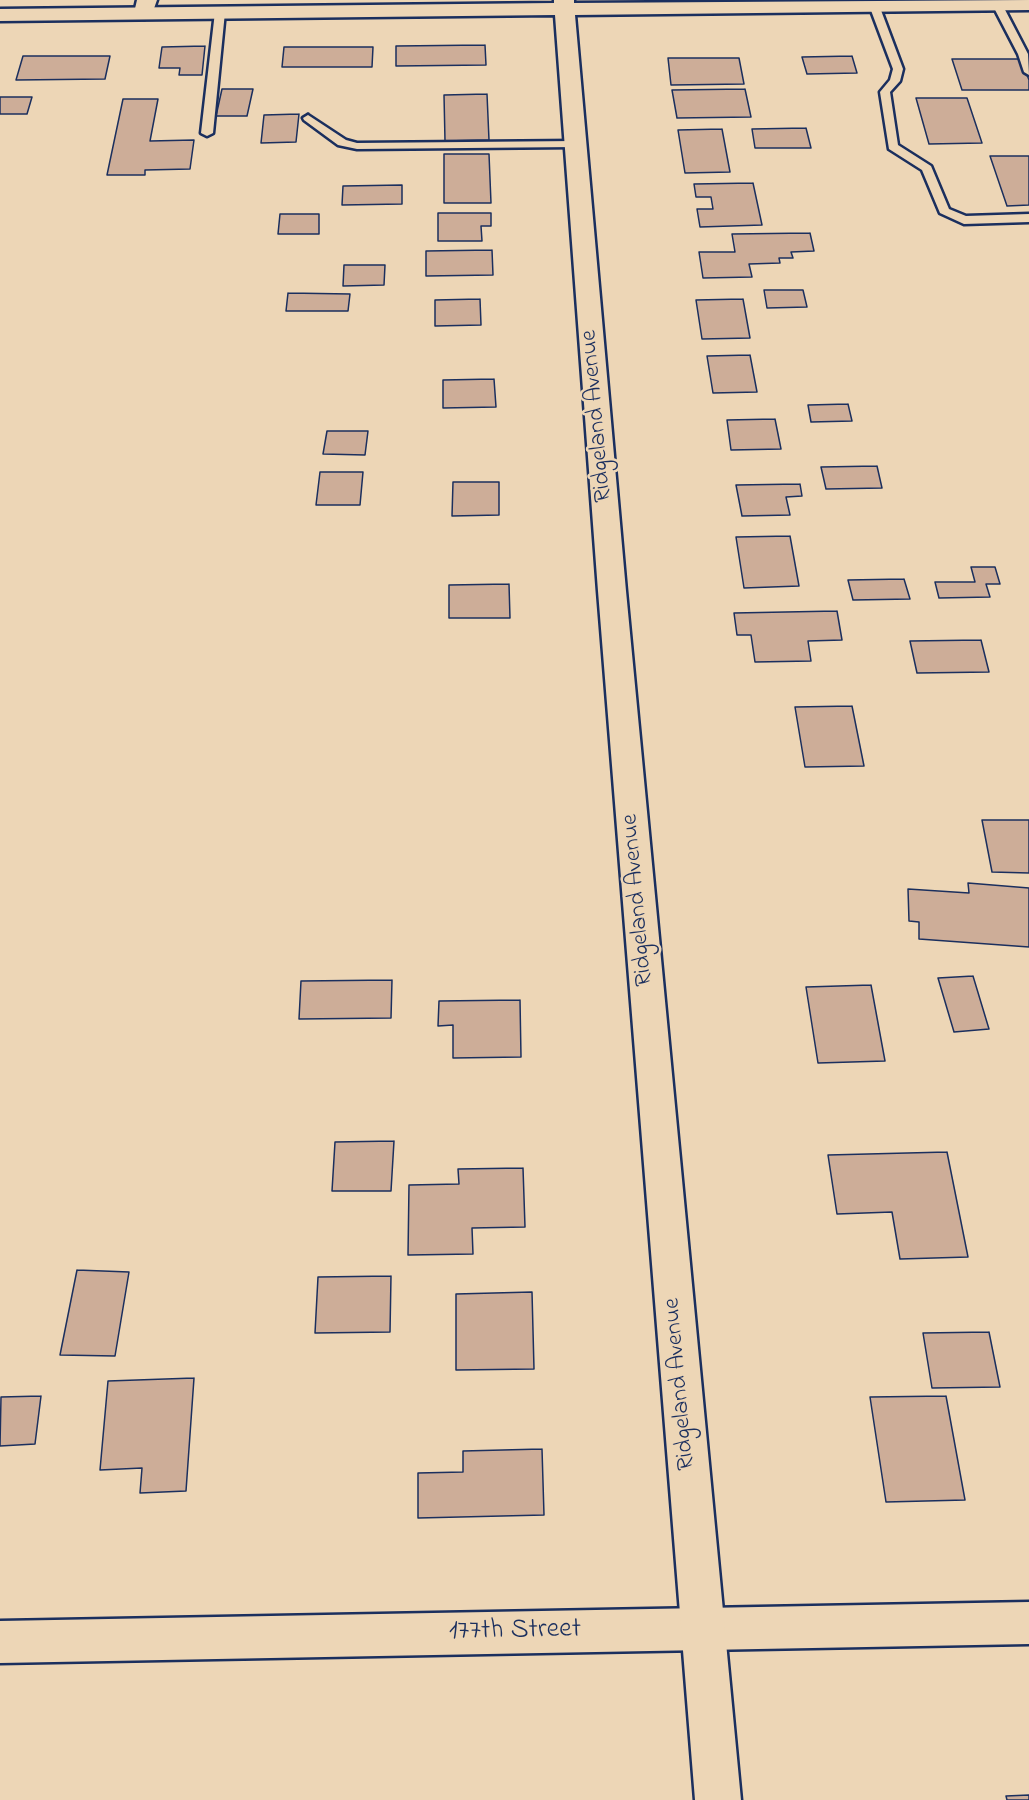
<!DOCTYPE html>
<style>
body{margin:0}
canvas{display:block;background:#edd6b6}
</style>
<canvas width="1029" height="1800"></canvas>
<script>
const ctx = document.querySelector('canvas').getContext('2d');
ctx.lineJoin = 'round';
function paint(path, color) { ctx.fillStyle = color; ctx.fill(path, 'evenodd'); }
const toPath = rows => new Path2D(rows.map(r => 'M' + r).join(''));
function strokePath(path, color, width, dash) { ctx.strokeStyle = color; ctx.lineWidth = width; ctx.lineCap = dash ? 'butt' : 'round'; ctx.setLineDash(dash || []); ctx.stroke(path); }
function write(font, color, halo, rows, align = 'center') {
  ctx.font = font + ' "Indie Flower",sans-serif'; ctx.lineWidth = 5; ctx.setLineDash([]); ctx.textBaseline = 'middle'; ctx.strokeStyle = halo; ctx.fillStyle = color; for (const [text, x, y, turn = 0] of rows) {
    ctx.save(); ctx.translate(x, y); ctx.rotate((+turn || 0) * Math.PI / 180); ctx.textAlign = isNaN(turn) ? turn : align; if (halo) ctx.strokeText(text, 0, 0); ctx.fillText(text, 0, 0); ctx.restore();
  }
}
const building = toPath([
 [485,45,486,65,396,66,396,46,485,45],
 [205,46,202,75,179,75,180,68,159,68,162,47,205,46],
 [284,47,373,47,372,67,282,67,284,47],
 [23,56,110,56,105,79,16,80,23,56],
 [852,56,857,73,807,74,802,57,852,56],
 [668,58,739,58,744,84,671,85,668,58],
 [952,59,1021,59,1029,80,1029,90,962,90,952,59],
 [222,89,253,89,247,116,216,116,222,89],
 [745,89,751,117,677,118,672,90,745,89],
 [487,94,489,140,445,141,444,95,487,94],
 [0,97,32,97,27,114,0,114,0,97],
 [916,98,967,98,982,143,929,144,916,98],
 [123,99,158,99,150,141,194,140,190,169,145,170,145,175,107,175,123,99],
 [299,114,296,142,261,143,264,115,299,114],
 [806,128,811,148,755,148,752,129,806,128],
 [722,129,730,172,685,173,678,130,722,129],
 [444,154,489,154,491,203,444,203,444,154],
 [990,156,1029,156,1029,205,1007,206,990,156],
 [753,183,762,225,700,227,697,209,713,209,711,197,696,197,694,184,753,183],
 [402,185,402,204,342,205,343,186,402,185],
 [438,213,491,213,491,226,481,226,482,241,438,241,438,213],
 [280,214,319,214,319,234,278,234,280,214],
 [810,233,814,251,791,252,793,258,779,258,780,263,749,264,752,277,703,278,699,252,735,252,732,234,810,233],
 [492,250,493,275,426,276,426,251,492,250],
 [344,265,385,265,384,285,343,286,344,265],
 [764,290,803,290,807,307,767,308,764,290],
 [288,293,350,294,348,311,286,311,288,293],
 [480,299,481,325,435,326,435,300,480,299],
 [743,299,750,338,702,339,696,300,743,299],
 [750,355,757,392,713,393,707,356,750,355],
 [494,379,496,407,443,408,443,380,494,379],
 [848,404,852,421,811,422,808,405,848,404],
 [775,419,781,449,731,450,727,420,775,419],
 [327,431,368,431,365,455,323,454,327,431],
 [877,466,882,488,826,489,821,467,877,466],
 [320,472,363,472,360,505,316,505,320,472],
 [453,482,499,482,499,515,452,516,453,482],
 [800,484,802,496,786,497,790,515,742,516,736,485,800,484],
 [790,536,799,586,744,588,736,537,790,536],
 [971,567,995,567,1000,584,986,584,990,597,939,598,935,582,975,582,971,567],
 [904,579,910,599,853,600,848,580,904,579],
 [509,584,510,618,449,618,449,585,509,584],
 [837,611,842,640,808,641,811,661,755,662,751,635,737,635,734,613,837,611],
 [981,640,989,672,917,673,910,641,981,640],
 [852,706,864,766,805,767,795,707,852,706],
 [982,820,1029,820,1029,873,992,872,982,820],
 [968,883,1029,888,1029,947,919,939,919,922,909,921,908,889,969,893,968,883],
 [973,976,989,1029,954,1032,938,978,973,976],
 [392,980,391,1018,299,1019,301,981,392,980],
 [871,985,885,1061,818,1063,806,987,871,985],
 [520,1000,521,1057,453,1058,453,1025,438,1026,439,1001,520,1000],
 [394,1141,391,1191,332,1191,335,1142,394,1141],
 [947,1152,968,1257,900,1259,892,1212,837,1214,828,1155,947,1152],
 [523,1168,525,1227,472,1228,473,1254,408,1255,409,1185,459,1184,458,1169,523,1168],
 [77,1270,129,1272,115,1356,60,1355,77,1270],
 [391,1276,390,1332,315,1333,318,1277,391,1276],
 [532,1292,534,1369,456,1370,456,1294,532,1292],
 [989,1332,1000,1387,932,1388,923,1333,989,1332],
 [194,1378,186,1491,140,1493,142,1468,100,1470,108,1381,194,1378],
 [41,1396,35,1444,0,1446,1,1397,41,1396],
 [946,1396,965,1500,886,1502,870,1397,946,1396],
 [542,1449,544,1515,418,1518,418,1473,463,1472,463,1451,542,1449],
 [1029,1795,1029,1800,1007,1800,1006,1796,1029,1795]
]);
paint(building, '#cdad98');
strokePath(building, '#1b2f5e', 1.5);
const lane = toPath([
 [997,1,1002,4,1028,54,1029,75,1024,72,1018,54,992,4,997,1],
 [874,2,879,5,903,69,900,81,890,92,898,145,931,166,949,209,966,216,1029,214,1029,222,964,224,940,213,922,170,889,149,880,92,890,80,893,69,869,5,874,2],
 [220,9,225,12,213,133,207,136,201,133,215,12,220,9],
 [308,115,346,140,357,143,576,141,582,144,576,147,357,149,338,145,304,120,303,118,308,115]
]);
const street = toPath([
 [137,0,157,0,151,17,144,19,137,17,134,13,137,0],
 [1029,1602,1029,1644,0,1663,0,1621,1029,1602]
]);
const secondary = toPath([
 [554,0,574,0,574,3,1029,0,1029,10,575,15,626,591,741,1800,695,1800,598,591,555,15,0,21,0,9,554,3,554,0]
]);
strokePath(lane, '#1b2f5e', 5);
strokePath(street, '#1b2f5e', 5);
strokePath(secondary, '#1b2f5e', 5);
paint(lane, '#edd6b6');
paint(street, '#edd6b6');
paint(secondary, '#edd6b6');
write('24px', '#1b2f5e', '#edd6b6', [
 ["Ridgeland Avenue",598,416,-95],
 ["Ridgeland Avenue",639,900,-95],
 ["Ridgeland Avenue",681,1384,-95]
]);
write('28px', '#1b2f5e', '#edd6b6', [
 ["177th Street",515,1632,-1]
]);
</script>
